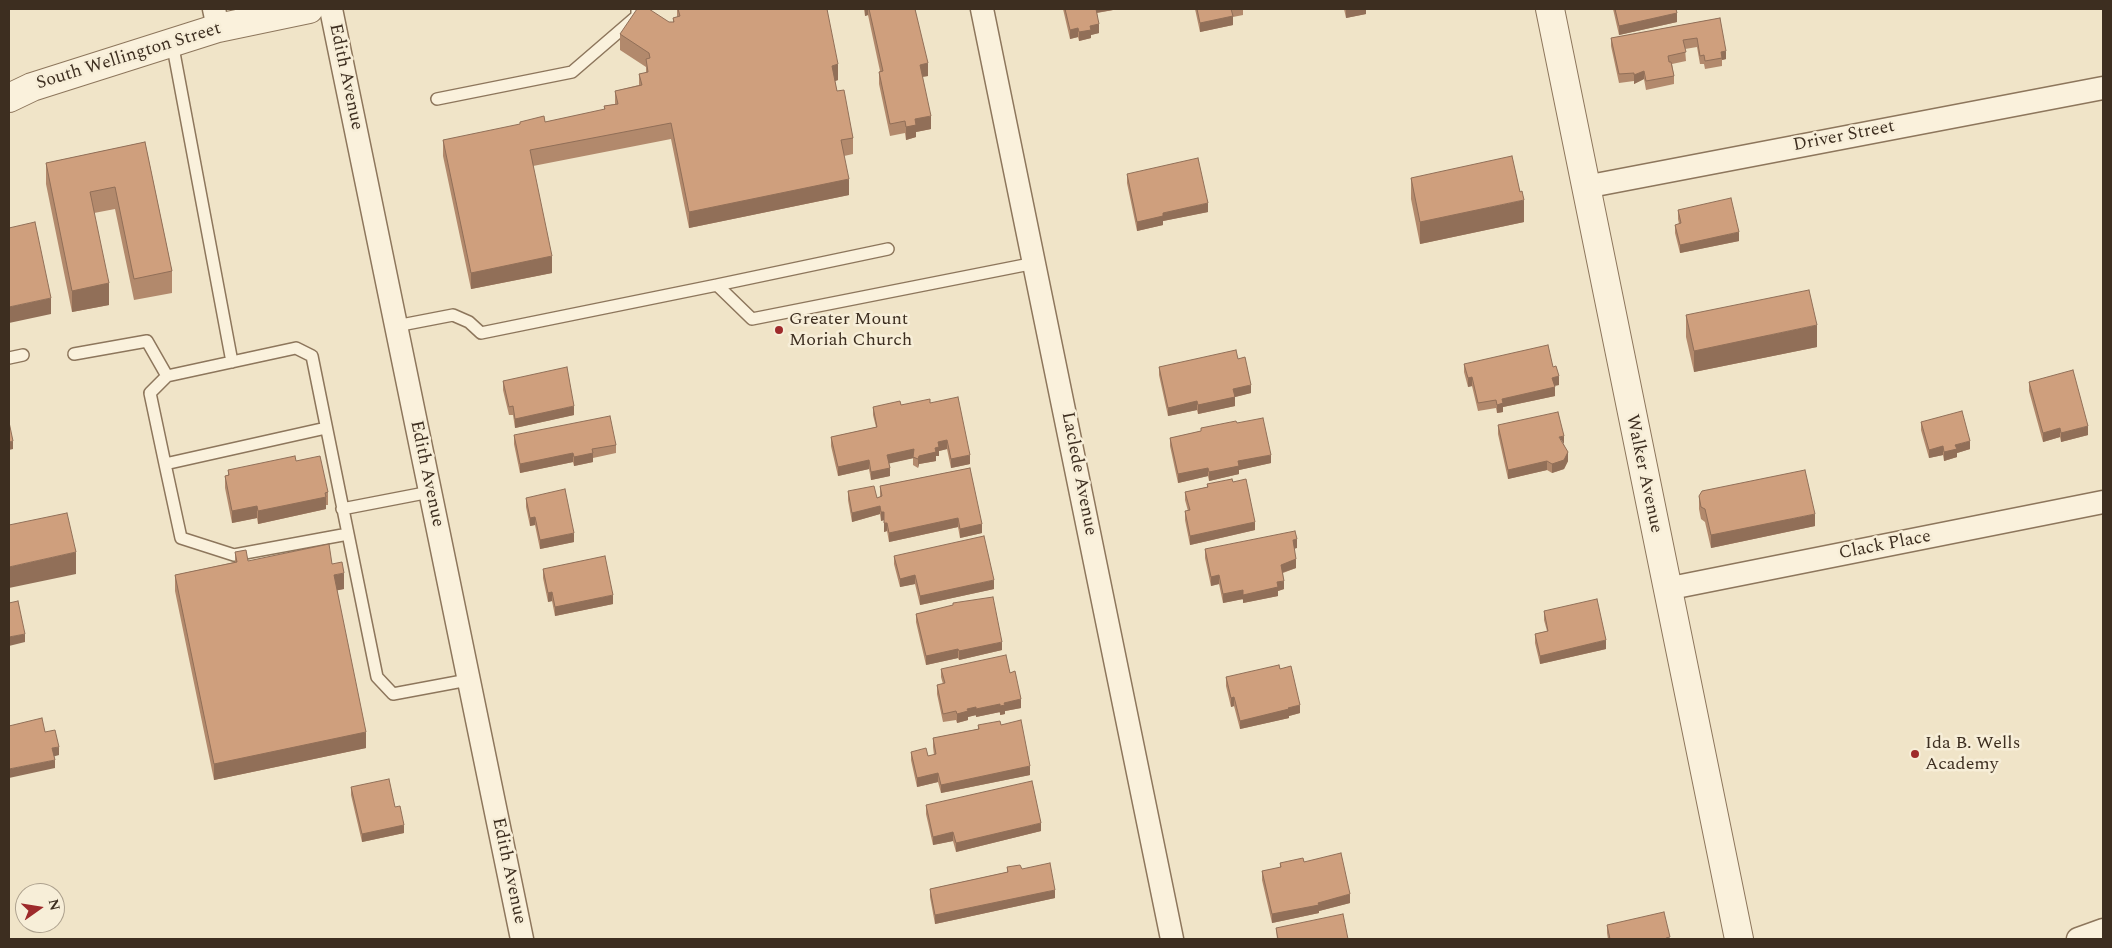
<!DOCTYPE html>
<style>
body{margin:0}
#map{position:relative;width:2112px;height:948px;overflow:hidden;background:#f0e4c8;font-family:Spectral,serif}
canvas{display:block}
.frame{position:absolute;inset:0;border:10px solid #3d2e20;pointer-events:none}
.north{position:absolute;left:15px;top:883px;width:50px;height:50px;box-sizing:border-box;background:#f7eed8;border:1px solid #ada18e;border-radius:50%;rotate:77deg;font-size:14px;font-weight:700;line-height:20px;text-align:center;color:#3d2e20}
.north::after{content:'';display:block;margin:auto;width:18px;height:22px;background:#9e2a2b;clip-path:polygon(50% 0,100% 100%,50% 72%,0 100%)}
</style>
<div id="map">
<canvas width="2112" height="948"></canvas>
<div class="frame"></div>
<div class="north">N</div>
</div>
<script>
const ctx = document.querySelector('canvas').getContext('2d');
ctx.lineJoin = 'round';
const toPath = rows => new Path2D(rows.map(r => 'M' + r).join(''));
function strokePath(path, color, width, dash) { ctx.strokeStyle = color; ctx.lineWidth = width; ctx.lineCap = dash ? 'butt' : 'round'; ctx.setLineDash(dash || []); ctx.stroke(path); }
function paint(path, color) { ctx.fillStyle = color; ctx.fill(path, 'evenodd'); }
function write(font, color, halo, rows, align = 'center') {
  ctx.font = font + ' Spectral,serif'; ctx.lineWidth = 5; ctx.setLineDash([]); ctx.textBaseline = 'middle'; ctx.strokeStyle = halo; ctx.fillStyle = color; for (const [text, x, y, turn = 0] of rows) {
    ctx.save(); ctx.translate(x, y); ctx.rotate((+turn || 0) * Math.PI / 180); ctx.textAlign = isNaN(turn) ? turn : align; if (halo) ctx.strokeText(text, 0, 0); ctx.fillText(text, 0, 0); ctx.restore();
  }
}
const service = toPath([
 [172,42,232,362],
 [437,99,572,72,637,16,637,9],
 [717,285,888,249],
 [396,326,453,315,469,322,481,333,717,285,752,319,1035,263],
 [74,354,147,341,167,376],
 [9,358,23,355],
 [326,428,165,464,181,538,234,555,348,534],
 [165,464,150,393,167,376,296,348,312,356,377,677,393,694,468,680],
 [342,509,430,492]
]);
const minor = toPath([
 [214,9,218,28],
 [331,9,522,939],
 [982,9,1172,939],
 [1585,187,2103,88],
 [1666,589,2103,502],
 [2078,939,2103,930]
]);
const tertiary = toPath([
 [1550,9,1739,939],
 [9,98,32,87,218,28,309,9]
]);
strokePath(service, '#8d765c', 14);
strokePath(minor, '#8d765c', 25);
strokePath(tertiary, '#8d765c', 30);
strokePath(service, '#faf1dc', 11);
strokePath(minor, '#faf1dc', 22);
strokePath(tertiary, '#faf1dc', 28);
paint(toPath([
 [677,9,827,9,838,80,835,81,837,91,853,138,853,154,844,156,849,195,689,228,671,139,533,166,552,273,471,289,443,156,443,140,545,122,604,110,604,106,615,104,615,91,639,85,639,74,646,73,646,67,620,50,620,34,673,22,673,18,677,17],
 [864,9,915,9,928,76,922,77,931,129,916,132,916,137,906,140,905,133,890,136,879,84,879,72,880,71,868,15,865,16],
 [1063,9,1113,9,1113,10,1097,13,1099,33,1091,35,1091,38,1079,41,1078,37,1070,39],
 [1195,9,1243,9,1243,15,1233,17,1233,25,1200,32],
 [1344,9,1373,9,1366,10,1366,14,1346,18],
 [1613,9,1676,9,1677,22,1619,35],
 [1720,18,1726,59,1722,60,1722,66,1705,69,1704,64,1700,64,1697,47,1685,49,1686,61,1672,64,1674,76,1674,84,1646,90,1644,79,1634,84,1634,81,1619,83,1611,46,1611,38],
 [145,142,172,271,172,293,134,300,115,209,94,213,109,305,72,312,46,184,46,163],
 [1127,174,1208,212,1163,221,1163,225,1137,231,1127,183],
 [1411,178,1524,222,1420,244,1411,199],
 [1678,210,1739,241,1680,253,1675,233,1675,225,1679,224,1678,219],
 [1686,315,1817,347,1694,372,1686,337],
 [1238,359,1251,393,1235,397,1235,406,1198,414,1197,410,1168,416,1159,375,1159,367],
 [1464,364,1553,367,1559,385,1554,386,1555,396,1503,407,1503,412,1497,413,1496,408,1478,411,1472,386,1468,387,1464,372],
 [503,381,574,415,515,428,513,415,509,415,503,390],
 [2029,382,2088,435,2061,442,2060,437,2043,442,2029,391],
 [930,403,970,464,951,468,947,449,939,451,939,456,936,456,936,461,919,464,918,468,913,465,913,458,889,463,890,476,871,480,869,469,838,476,831,446,831,437,876,427,873,415,873,407,901,405],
 [1921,422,1970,449,1957,453,1957,457,1944,461,1943,455,1929,458,1921,430],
 [1237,423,1271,463,1239,470,1239,474,1209,481,1208,476,1178,483,1170,446,1170,438,1201,431,1201,428],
 [1498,425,1564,444,1568,461,1564,469,1552,473,1547,470,1508,479,1498,434],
 [514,435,616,445,616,453,593,458,593,462,574,466,573,462,520,473,514,444],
 [296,461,328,492,328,505,326,505,326,509,258,524,257,518,232,523,225,488,225,476,228,475,228,470],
 [970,468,982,533,960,538,958,527,889,542,887,531,884,532,884,520,881,521,880,514,852,522,848,500,848,491,877,498,880,497,880,486],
 [1233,482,1255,530,1190,545,1185,520,1185,511,1188,511,1185,500,1185,492,1207,487,1207,484],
 [1699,496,1815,526,1711,548,1705,522,1701,519,1699,509],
 [526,498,574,542,540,549,535,525,530,526,526,507],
 [1294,548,1296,568,1283,573,1284,589,1278,591,1278,596,1243,603,1243,599,1223,603,1219,584,1211,586,1205,558,1205,549,1297,548],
 [235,552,248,561,332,564,344,589,337,590,366,748,214,780,175,591,175,575,235,562],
 [894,556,994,589,920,605,915,584,900,587,894,564],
 [543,569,613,604,555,616,552,601,548,602,543,578],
 [953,603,1002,650,959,660,958,658,926,665,916,622,916,614,953,606],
 [1544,611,1606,649,1540,664,1535,643,1535,634,1547,631,1544,620],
 [941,669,1010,673,1021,708,1005,711,1005,714,1000,715,1000,712,976,717,976,715,968,717,968,720,957,723,956,720,943,722,937,694,937,685,943,684,941,677],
 [1280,669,1300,713,1289,716,1289,718,1240,729,1234,706,1231,707,1226,686,1226,677],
 [978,725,1001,725,1030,775,941,793,938,782,917,787,911,760,911,752,928,756,934,755,933,747,933,738,978,729],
 [351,787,395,807,404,833,362,842,351,795],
 [926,805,1041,831,956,852,953,841,933,845,926,814],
 [1280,863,1350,903,1319,911,1319,913,1272,923,1262,880,1262,871,1280,868],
 [1007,867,1022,869,1055,898,935,924,930,897,930,889,1007,872],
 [1607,925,1670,939,1608,939,1607,933],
 [1276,928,1348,939,1277,939]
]), '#b2896c');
paint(toPath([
 [865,9,868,9,868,15,865,16],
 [1095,9,1113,9,1113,10,1095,13],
 [1346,9,1366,9,1366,14,1346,18],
 [1677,13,1677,22,1619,35,1619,26],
 [1233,16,1233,25,1200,32,1200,23],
 [1099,24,1099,33,1091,35,1091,38,1079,41,1079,32,1090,26],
 [1078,28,1078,37,1070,39,1070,30],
 [1726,51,1726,59,1722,60,1721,52],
 [928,63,928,76,920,77,920,65],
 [838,64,838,80,832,82,832,66],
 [1644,71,1644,79,1634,84,1634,75],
 [931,116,931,129,916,132,916,137,906,140,906,127,915,119],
 [849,179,849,195,689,228,689,212],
 [1524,200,1524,222,1420,244,1420,222],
 [1208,203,1208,212,1163,221,1163,225,1137,231,1137,222,1163,213],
 [1739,232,1739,241,1680,253,1680,245],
 [552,256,552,273,471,289,471,273],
 [109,283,109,305,72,312,72,291],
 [51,298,51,314,9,323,9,307],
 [1817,325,1817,347,1694,372,1694,351],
 [1559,376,1559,385,1552,386,1552,378],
 [1472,377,1472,386,1468,387,1468,378],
 [1251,385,1251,393,1235,397,1235,406,1198,414,1198,405,1233,389],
 [1555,387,1555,396,1503,407,1503,412,1497,413,1497,405,1502,399],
 [1197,401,1197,410,1168,416,1168,408],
 [574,406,574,415,515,428,515,419],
 [2088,426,2088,435,2061,442,2061,433],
 [2060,428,2060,437,2043,442,2043,433],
 [1564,436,1564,444,1559,437],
 [947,440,947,449,939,451,939,456,936,456,936,461,919,464,918,468,918,459,919,456,938,442],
 [13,441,13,449,9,450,9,442],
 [1970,441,1970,449,1957,453,1957,457,1944,461,1944,452,1955,445],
 [1943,446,1943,455,1929,458,1929,450],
 [914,449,914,458,887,464,887,455],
 [1568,452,1568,461,1564,469,1552,473,1552,464],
 [573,453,573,462,520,473,520,464],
 [593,453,593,462,574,466,574,457],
 [970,455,970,464,951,468,951,459],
 [1271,455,1271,463,1239,470,1239,474,1209,481,1209,472,1238,461],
 [869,460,869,469,838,476,838,467],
 [1547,461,1547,470,1508,479,1508,470],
 [890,468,890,476,871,480,871,472],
 [1208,468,1208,476,1178,483,1178,474],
 [326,497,326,509,258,524,258,511],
 [257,506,257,518,232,523,232,511],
 [880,506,880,514,852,522,852,513],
 [881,512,884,512,884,520,881,521],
 [1815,514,1815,526,1711,548,1711,535],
 [535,517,535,525,530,526,530,518],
 [958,518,958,527,889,542,889,533],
 [1255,522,1255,530,1190,545,1190,536],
 [884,523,887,523,887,531,884,532],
 [982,524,982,533,960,538,960,529],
 [574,533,574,542,540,549,540,540],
 [1297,539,1297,548,1293,549,1293,540],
 [76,552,76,574,9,588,9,567],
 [1296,559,1296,568,1281,573,1281,565],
 [344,573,344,589,334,591,334,575],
 [915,575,915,584,900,587,900,579],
 [1219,575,1219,584,1211,586,1211,577],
 [994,580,994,589,920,605,920,596],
 [1284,581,1284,589,1278,591,1278,596,1243,603,1243,595,1277,582],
 [1243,590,1243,599,1223,603,1223,594],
 [552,592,552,601,548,602,548,593],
 [613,595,613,604,555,616,555,607],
 [25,634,25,642,9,646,9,637],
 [1606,640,1606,649,1540,664,1540,656],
 [1002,642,1002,650,959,660,959,651],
 [958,649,958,658,926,665,926,656],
 [1234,697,1234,706,1231,707,1231,698],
 [1021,699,1021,708,1005,711,1005,714,1000,715,1000,706,1004,703],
 [1000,704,1000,712,976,717,976,709],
 [1300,705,1300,713,1289,716,1289,718,1240,729,1240,721],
 [976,707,976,715,968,717,968,720,957,723,957,714,967,709],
 [366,732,366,748,214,780,214,764],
 [59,747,59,755,52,757,52,748],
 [55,760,55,768,9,778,9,769],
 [1030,766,1030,775,941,793,941,785],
 [938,773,938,782,917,787,917,778],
 [1041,823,1041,831,956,852,956,843],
 [404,825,404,833,362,842,362,834],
 [953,832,953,841,933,845,933,837],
 [1055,890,1055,898,935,924,935,915],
 [1350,894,1350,903,1319,911,1319,913,1272,923,1272,914]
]), '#916f58');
const building = toPath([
 [637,9,649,9,669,22,674,22,673,18,680,16,678,9,827,9,838,64,832,66,837,91,844,90,853,138,841,140,849,179,689,212,671,123,530,150,552,256,471,273,443,140,520,124,520,122,544,116,545,122,605,109,604,106,618,104,615,91,642,85,639,74,648,72,646,59,650,58,649,53,620,34,637,9],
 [869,9,915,9,928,63,920,65,931,116,915,119,916,125,906,127,905,121,890,124,879,72,883,71,869,9],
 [1065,9,1096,9,1099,24,1090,26,1091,30,1079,32,1078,28,1070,30,1065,9],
 [1197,9,1231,9,1233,16,1200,23,1197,9],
 [1615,9,1676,9,1677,13,1619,26,1615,9],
 [1720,18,1726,51,1721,52,1722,58,1705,61,1704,55,1700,56,1697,38,1683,40,1686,52,1668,56,1669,62,1671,62,1674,76,1646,81,1644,71,1634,75,1634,73,1619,74,1611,38,1720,18],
 [145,142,172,271,134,279,115,187,90,192,109,283,72,291,46,163,145,142],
 [1512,156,1520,192,1522,191,1524,200,1420,222,1411,178,1512,156],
 [1198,158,1208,203,1163,213,1163,216,1137,222,1127,174,1198,158],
 [1731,198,1739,232,1680,245,1675,225,1681,223,1678,210,1731,198],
 [35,222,51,298,9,307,9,228,35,222],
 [1809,290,1817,325,1694,351,1686,315,1809,290],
 [1548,345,1553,367,1556,366,1559,376,1552,378,1555,387,1502,399,1503,403,1497,405,1496,400,1478,403,1472,377,1468,378,1464,364,1548,345],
 [1236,350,1238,359,1245,357,1251,385,1233,389,1235,397,1198,405,1197,401,1168,408,1159,367,1236,350],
 [567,367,574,406,515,419,513,406,509,407,503,381,567,367],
 [2073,370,2088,426,2061,433,2060,428,2043,433,2029,382,2073,370],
 [958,397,970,455,951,459,947,440,938,442,939,447,935,448,936,452,919,456,918,459,913,457,914,449,887,455,890,468,871,472,869,460,838,467,831,437,877,427,873,407,900,401,901,405,930,399,930,403,958,397],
 [1962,411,1970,441,1955,445,1957,449,1944,452,1943,446,1929,450,1921,422,1962,411],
 [1558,412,1564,436,1559,437,1568,452,1564,460,1552,464,1547,461,1508,470,1498,425,1558,412],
 [610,416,616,445,592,449,593,453,574,457,573,453,520,464,514,435,610,416],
 [1263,418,1271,455,1238,461,1239,466,1209,472,1208,468,1178,474,1170,438,1201,431,1201,428,1236,421,1237,423,1263,418],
 [9,422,13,441,9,442,9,422],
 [295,456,296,461,320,456,328,492,325,493,326,497,258,511,257,506,232,511,225,476,229,475,228,470,295,456],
 [970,468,982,524,960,529,958,518,889,533,887,523,884,523,884,512,881,512,880,506,852,513,848,491,874,486,877,498,882,496,880,486,970,468],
 [1805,470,1815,514,1711,535,1705,509,1701,507,1699,496,1702,491,1805,470],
 [1232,479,1233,482,1246,479,1255,522,1190,536,1185,511,1190,510,1185,492,1208,487,1207,484,1232,479],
 [565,489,574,533,540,540,535,517,530,518,526,498,565,489],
 [67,513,76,552,9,567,9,525,67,513],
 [1295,531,1297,539,1293,540,1296,559,1281,565,1284,581,1277,582,1278,587,1243,595,1243,590,1223,594,1219,575,1211,577,1205,549,1295,531],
 [984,536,994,580,920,596,915,575,900,579,894,556,984,536],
 [329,544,332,564,342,562,344,573,334,575,366,732,214,764,175,575,237,562,235,552,246,550,248,561,329,544],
 [605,556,613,595,555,607,552,592,548,593,543,569,605,556],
 [993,597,1002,642,959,651,958,649,926,656,916,614,953,605,953,603,993,597],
 [1597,599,1606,640,1540,656,1535,634,1548,631,1544,611,1597,599],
 [18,601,25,634,9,637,9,603,18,601],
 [1006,655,1010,673,1015,671,1021,699,1004,703,1005,705,1000,706,1000,704,976,709,976,707,967,709,968,711,957,714,956,711,943,714,937,685,945,683,941,669,1006,655],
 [1279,665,1280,669,1291,666,1300,705,1288,708,1289,709,1240,721,1234,697,1231,698,1226,677,1279,665],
 [42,718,45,732,55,730,59,747,52,748,55,760,9,769,9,726,42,718],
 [1021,720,1030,766,941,785,938,773,917,778,911,752,926,748,928,756,936,754,933,738,979,729,978,725,1000,721,1001,725,1021,720],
 [389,779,395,807,400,806,404,825,362,834,351,787,389,779],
 [1032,781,1041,823,956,843,953,832,933,837,926,805,1032,781],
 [1341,853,1350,894,1318,903,1319,905,1272,914,1262,871,1281,867,1280,863,1303,858,1304,862,1341,853],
 [1050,863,1055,890,935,915,930,889,1008,872,1007,867,1020,865,1022,869,1050,863],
 [1664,912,1670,937,1666,938,1667,939,1610,939,1607,925,1664,912],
 [1343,914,1348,939,1278,939,1276,928,1343,914]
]);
paint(building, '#cf9f7d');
strokePath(building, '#916f58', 1);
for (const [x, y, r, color] of [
 [779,330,5,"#9e2a2b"],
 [1915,754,5,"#9e2a2b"]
]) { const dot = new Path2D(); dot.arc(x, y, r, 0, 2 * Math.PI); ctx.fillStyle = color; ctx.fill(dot); strokePath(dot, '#f7eed8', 2); }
write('18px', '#3d2e20', '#f7eed8', [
 ["South Wellington Street",129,57,-17],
 ["Edith Avenue",345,77,78],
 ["Driver Street",1844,137,-11],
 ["Edith Avenue",426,474,78],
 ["Laclede Avenue",1078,474,79],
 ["Walker Avenue",1643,474,78],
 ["Clack Place",1885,546,-11],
 ["Edith Avenue",508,871,78]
]);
write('18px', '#3d2e20', '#f7eed8', [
 ["Greater Mount",789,320],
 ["Moriah Church",789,341],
 ["Ida B. Wells",1925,744],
 ["Academy",1925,765]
], 'left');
</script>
